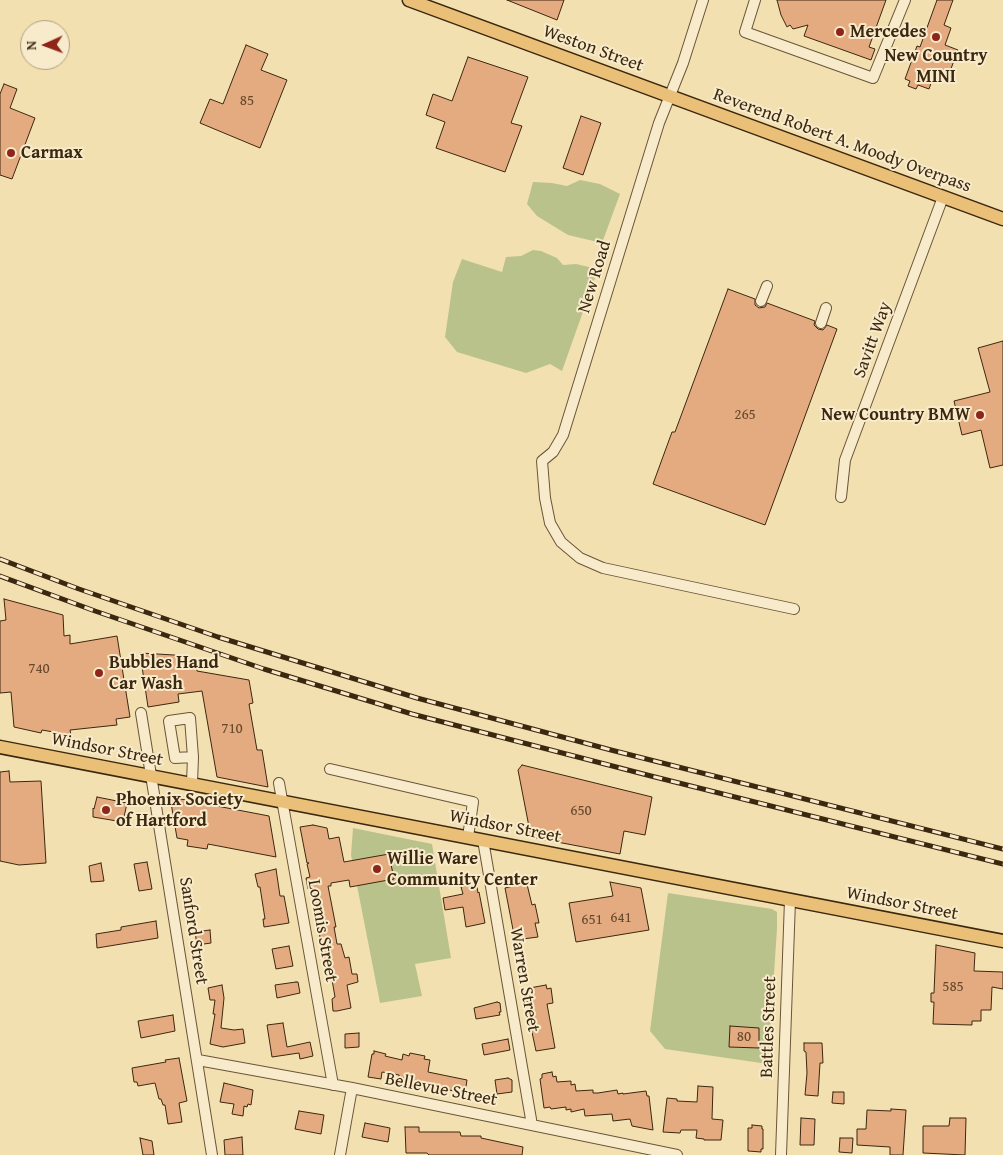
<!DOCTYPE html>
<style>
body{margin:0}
#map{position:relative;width:1003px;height:1155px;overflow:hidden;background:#f3e0b1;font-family:"Gentium Book Plus",serif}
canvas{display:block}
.north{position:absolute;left:20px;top:20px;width:50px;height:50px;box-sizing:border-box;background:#f7ebcc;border:1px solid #ac9d80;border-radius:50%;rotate:268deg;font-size:14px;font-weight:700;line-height:20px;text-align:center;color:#3c270f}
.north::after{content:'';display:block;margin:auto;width:18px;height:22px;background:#8f2418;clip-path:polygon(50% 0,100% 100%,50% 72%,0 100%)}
</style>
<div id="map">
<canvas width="1003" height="1155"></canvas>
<div class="north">N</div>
</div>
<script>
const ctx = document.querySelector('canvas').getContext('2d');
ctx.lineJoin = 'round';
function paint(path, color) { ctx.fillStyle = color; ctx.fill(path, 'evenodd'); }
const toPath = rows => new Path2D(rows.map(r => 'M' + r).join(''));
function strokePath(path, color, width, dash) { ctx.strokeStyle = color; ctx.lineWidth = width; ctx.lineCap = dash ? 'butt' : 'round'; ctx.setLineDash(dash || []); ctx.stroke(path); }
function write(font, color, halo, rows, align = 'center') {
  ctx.font = font + ' "Gentium Book Plus",serif'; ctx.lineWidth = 4; ctx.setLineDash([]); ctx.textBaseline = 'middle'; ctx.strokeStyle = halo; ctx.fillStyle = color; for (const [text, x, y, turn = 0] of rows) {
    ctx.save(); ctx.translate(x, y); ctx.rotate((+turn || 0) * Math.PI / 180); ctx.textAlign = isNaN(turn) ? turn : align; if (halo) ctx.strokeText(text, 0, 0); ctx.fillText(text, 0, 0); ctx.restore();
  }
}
paint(toPath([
 [580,180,600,184,620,194,602,243,568,235,537,216,527,204,533,182,552,183,567,186],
 [533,250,541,251,557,258,563,265,576,264,589,267,596,275,562,371,550,364,526,373,457,352,445,337,453,282,462,259,502,272,506,257,521,256],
 [353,828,432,844,451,958,415,964,422,996,380,1003,351,855],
 [668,893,772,909,777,912,777,929,768,1064,665,1049,650,1031]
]), '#bac28c');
const building = toPath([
 [507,0,564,0,557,20,507,0],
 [777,0,886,0,869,47,875,49,871,60,804,36,808,25,793,29,790,25,787,27,781,15,777,0],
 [937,0,953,0,944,25,951,28,945,45,958,50,949,74,936,69,929,89,918,85,916,89,908,86,910,81,905,79,917,46,920,47,937,0],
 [246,45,268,54,261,70,287,80,260,148,200,123,210,99,223,104,246,45],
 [468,57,528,77,511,123,522,126,505,172,436,148,445,122,426,115,433,94,452,101,468,57],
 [4,84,17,89,10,108,35,118,12,179,0,175,0,94,4,84],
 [581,116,601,123,583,175,563,168,581,116],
 [728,289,755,299,755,305,759,308,765,307,767,303,815,321,814,325,818,329,823,330,827,325,837,329,765,525,653,484,672,432,675,432,728,289],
 [1003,341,1003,465,990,468,981,430,962,435,954,401,990,392,978,348,1003,341],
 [4,599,63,615,64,636,70,635,70,644,117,636,130,717,116,719,117,725,70,730,71,735,42,730,41,733,14,727,11,692,0,693,0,621,6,620,4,599],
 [140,653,174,655,183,656,184,661,196,659,197,671,249,680,253,703,249,704,257,750,262,750,268,787,217,777,202,691,178,694,179,702,148,707,140,653],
 [522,765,652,797,645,835,624,831,620,854,531,837,518,770,522,765],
 [9,771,10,782,41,781,46,863,19,865,0,861,0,772,9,771],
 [97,797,127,803,123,822,93,817,93,808,94,809,97,797],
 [170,797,269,816,276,857,208,844,207,849,187,846,188,840,177,838,170,797],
 [313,825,327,828,329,839,339,837,344,862,389,854,394,879,350,887,349,880,331,883,331,886,328,886,336,927,334,927,337,944,341,944,345,958,349,957,352,974,357,974,358,982,347,985,351,1008,337,1011,333,1011,332,999,335,997,330,968,326,969,311,889,308,889,306,878,310,877,307,864,309,863,307,863,300,827,313,825],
 [147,862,152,889,139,891,134,864,147,862],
 [101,863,104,881,91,882,89,866,101,863],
 [276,869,280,896,284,896,289,923,264,927,263,919,265,919,260,887,258,887,255,874,276,869],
 [525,876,532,905,535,904,539,923,535,923,538,937,515,940,505,888,517,885,516,877,525,876],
 [610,882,641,888,649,930,576,942,569,903,613,896,610,882],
 [470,885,470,888,477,887,478,893,479,892,485,923,466,927,463,907,445,910,443,898,463,894,461,887,470,885],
 [156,921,158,938,97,948,96,934,121,930,121,927,156,921],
 [210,930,211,943,197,945,195,932,210,930],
 [936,945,975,953,974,971,1003,972,1003,989,992,987,991,1010,981,1010,981,1021,972,1021,972,1025,933,1024,934,1002,931,1002,931,993,934,993,936,945],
 [289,946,293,966,276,969,272,949,289,946],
 [296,982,298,982,300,993,277,998,275,985,296,982],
 [222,985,224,998,221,1028,234,1030,243,1029,245,1043,223,1047,210,1044,215,1014,213,1014,215,1000,210,1000,208,988,222,985],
 [546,985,547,989,551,988,553,1003,547,1004,555,1048,536,1051,529,1018,532,1018,529,1002,526,1002,524,989,546,985],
 [497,1002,500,1003,501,1012,499,1012,500,1015,476,1019,474,1008,497,1002],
 [173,1015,175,1031,141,1038,138,1021,173,1015],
 [283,1023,287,1047,310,1042,313,1056,300,1059,299,1053,272,1057,267,1025,283,1023],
 [730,1026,759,1028,759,1048,729,1047,730,1026],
 [359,1033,359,1047,345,1048,345,1034,359,1033],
 [508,1039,510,1050,484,1055,482,1044,508,1039],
 [804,1043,822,1043,823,1063,820,1063,818,1096,805,1095,807,1073,806,1052,804,1051,804,1043],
 [374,1051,386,1054,385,1056,402,1060,403,1054,409,1056,410,1053,425,1056,424,1059,430,1060,428,1072,467,1080,465,1093,438,1088,439,1086,408,1081,405,1078,399,1078,399,1075,382,1072,381,1079,368,1077,372,1054,374,1054,374,1051],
 [179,1058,187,1101,179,1103,182,1122,168,1124,165,1105,163,1105,161,1099,159,1099,155,1083,138,1086,137,1082,134,1082,132,1068,166,1062,165,1060,179,1058],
 [552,1072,553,1077,556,1076,557,1082,571,1081,571,1085,575,1084,576,1091,593,1090,593,1093,598,1093,617,1090,618,1094,623,1093,623,1094,646,1091,647,1096,649,1096,653,1130,632,1126,630,1119,613,1121,612,1114,585,1116,584,1109,571,1112,571,1109,566,1110,566,1107,551,1109,550,1107,544,1108,540,1079,542,1078,542,1074,552,1072],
 [508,1078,512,1080,512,1092,497,1094,495,1080,508,1078],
 [224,1083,253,1090,251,1105,248,1104,247,1107,244,1106,243,1116,232,1114,234,1104,220,1102,224,1083],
 [698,1086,713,1087,712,1119,723,1120,721,1140,704,1140,704,1139,696,1138,697,1130,681,1130,680,1133,663,1132,667,1098,677,1099,677,1101,697,1102,698,1086],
 [833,1092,844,1092,844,1104,832,1103,833,1092],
 [891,1109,906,1110,903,1155,890,1155,890,1147,857,1145,857,1129,866,1129,867,1110,891,1111,891,1109],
 [299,1111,324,1115,321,1134,295,1129,299,1111],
 [801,1118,815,1119,814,1145,800,1145,801,1118],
 [950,1118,966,1118,965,1155,923,1153,923,1126,949,1126,950,1118],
 [365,1123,390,1128,388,1142,362,1137,365,1123],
 [752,1125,762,1126,762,1129,763,1129,763,1149,761,1149,761,1152,748,1151,748,1128,752,1128,752,1125],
 [405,1127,419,1127,419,1132,460,1132,461,1136,481,1136,481,1138,523,1147,522,1155,429,1155,427,1153,406,1153,405,1127],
 [242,1137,243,1155,225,1155,224,1140,242,1137],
 [140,1138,152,1141,154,1155,143,1155,140,1138],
 [840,1138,853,1138,852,1153,839,1152,840,1138]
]);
paint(building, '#e4ab81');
strokePath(building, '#3c270f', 1);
const minor = toPath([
 [703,0,683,63,659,123,563,435,553,452,542,461,545,498,550,523,561,542,580,558,603,568,794,609],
 [755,0,745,32,873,78,905,0],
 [761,301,767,286],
 [821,323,826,308],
 [841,497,845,460,943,197],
 [141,713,212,1155],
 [330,769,473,802,468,837],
 [192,783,193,757,190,718,169,721,175,758,193,757],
 [279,783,333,1085],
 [483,840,532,1125],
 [198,1060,352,1088,677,1155],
 [340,1155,352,1088],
 [781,1155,790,900]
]);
const major = toPath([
 [409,0,1003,219],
 [0,747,1003,941]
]);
strokePath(minor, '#6a5538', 12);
strokePath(major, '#3c270f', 15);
strokePath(minor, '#f7ebcc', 10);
strokePath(major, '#eac078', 12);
const rail = toPath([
 [0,559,79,589,218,637,417,698,611,750,1003,849],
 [0,576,95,611,264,669,412,714,651,776,1003,864]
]);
strokePath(rail, '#3c270f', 5);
strokePath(rail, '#f7ebcc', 3, [9]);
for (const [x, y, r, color] of [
 [840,32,5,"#8f2418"],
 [936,37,5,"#8f2418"],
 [11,153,5,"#8f2418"],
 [980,415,5,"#8f2418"],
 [99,673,5,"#8f2418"],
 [106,810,5,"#8f2418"],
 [377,869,5,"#8f2418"]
]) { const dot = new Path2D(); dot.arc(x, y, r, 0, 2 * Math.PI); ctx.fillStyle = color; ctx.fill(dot); strokePath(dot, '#f7ebcc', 2); }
write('15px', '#66482c', null, [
 ["85",247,101],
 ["265",745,415],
 ["740",39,669],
 ["710",232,729],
 ["650",581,811],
 ["641",621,918],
 ["651",592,920],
 ["585",953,987],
 ["80",744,1037]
]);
write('bold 18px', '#3c270f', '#f7ebcc', [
 ["Mercedes",850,32],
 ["New Country",936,56,"center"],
 ["MINI",936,77,"center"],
 ["Carmax",21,153],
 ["New Country BMW",970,415,"right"],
 ["Bubbles Hand",109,663],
 ["Car Wash",109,684],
 ["Phoenix Society",116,800],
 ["of Hartford",116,821],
 ["Willie Ware",387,859],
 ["Community Center",387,880]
], 'left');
write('18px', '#3c270f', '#f7ebcc', [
 ["Weston Street",593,49,20],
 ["Reverend Robert A. Moody Overpass",842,141,20],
 ["New Road",595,277,-73],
 ["Savitt Way",873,340,-70],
 ["Windsor Street",107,750,11],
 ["Windsor Street",505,827,11],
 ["Windsor Street",902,904,11],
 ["Sanford Street",193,931,81],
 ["Loomis Street",322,931,80],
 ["Warren Street",524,980,80],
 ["Battles Street",769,1027,-88],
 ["Bellevue Street",441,1090,11]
]);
</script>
